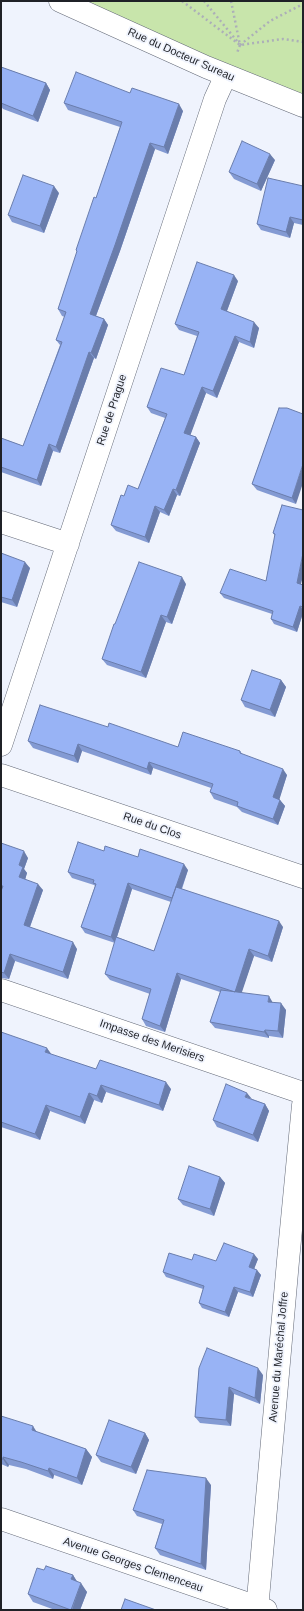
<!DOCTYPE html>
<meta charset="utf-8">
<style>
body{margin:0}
#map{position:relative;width:304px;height:1611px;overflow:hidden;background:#eff3fd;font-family:Arial,sans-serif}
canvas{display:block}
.frame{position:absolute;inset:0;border:2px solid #1f2127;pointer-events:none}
</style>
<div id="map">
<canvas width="304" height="1611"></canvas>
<div class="frame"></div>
</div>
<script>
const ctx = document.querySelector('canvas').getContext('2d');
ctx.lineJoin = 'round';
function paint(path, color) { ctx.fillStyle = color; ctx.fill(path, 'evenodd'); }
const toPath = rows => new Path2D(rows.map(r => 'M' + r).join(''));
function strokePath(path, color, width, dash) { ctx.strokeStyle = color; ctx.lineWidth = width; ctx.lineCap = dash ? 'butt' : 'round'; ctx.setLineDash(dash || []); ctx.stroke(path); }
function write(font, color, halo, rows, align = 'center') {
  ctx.font = font + ' Arial,sans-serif'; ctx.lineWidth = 3.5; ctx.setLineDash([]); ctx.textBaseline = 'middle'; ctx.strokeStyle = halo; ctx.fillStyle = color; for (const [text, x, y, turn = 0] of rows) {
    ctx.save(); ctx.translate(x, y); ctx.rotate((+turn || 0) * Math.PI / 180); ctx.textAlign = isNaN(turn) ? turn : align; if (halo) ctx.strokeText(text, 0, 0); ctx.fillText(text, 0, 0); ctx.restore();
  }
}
paint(toPath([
 [67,1,303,1,303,106]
]), '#c8e5ab');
const minor = toPath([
 [60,1,206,67,303,106],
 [1,522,68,544],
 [1,745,215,99,226,75],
 [1,775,303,877],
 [1,990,303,1093],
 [1,1519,266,1610],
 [257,1610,288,1261,303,1105]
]);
strokePath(minor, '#626876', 23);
strokePath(toPath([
 [182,1,240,45,283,39,303,42],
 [204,1,237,41],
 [231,1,240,45,237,53],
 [240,45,270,21,303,4]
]), '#acafb8', 2.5, [2, 3]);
strokePath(minor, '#fff', 22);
paint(toPath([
 [1,67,46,83,50,90,38,122,3,109,1,106],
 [130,93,183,111,168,154,155,149,120,251,96,316,104,319,108,325,96,359,94,358,60,453,53,451,41,486,1,472,1,438,23,446,60,345,56,340,65,317,62,316,58,309,77,252,76,250,96,198,120,127,68,110,64,103],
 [275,160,261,191,234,179,229,172],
 [303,186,303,225,294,223,290,238,261,230,257,224],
 [59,193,44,233,12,222,8,215],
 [238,281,227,311,259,328,254,348,239,342,217,398,206,393,190,435,196,437,200,443,180,496,177,495,169,516,160,512,149,543,116,531,111,525,124,496,138,489,165,418,151,413,147,407,184,375,197,336,179,330,175,324],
 [279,408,296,504,257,490,252,484],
 [282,505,301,584,303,585,303,613,297,632,274,624,271,619,272,614,224,598,220,593,266,581,275,536,273,533],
 [1,553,30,568,17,607,1,602],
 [186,584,172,624,166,622,146,678,107,665,102,659,115,624],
 [281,680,286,687,275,717,245,707,241,700],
 [108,727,178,747,240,751,243,755,287,775,279,799,285,806,278,825,242,812,237,807,214,799,210,792,211,788,153,768,151,775,82,751,78,763,33,748,28,741],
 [1,843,28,858,24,869,27,873,25,879,43,890,30,927,77,949,68,979,15,961,9,979,1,978],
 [104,851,138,857,188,870,182,889,283,927,272,962,254,956,241,993,273,1003,286,1010,283,1038,269,1036,269,1038,215,1028,210,1022,220,992,181,979,165,1032,146,1026,142,1019,150,994,110,980,105,974,115,943,85,933,81,927,95,886,94,885,72,878,68,872],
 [132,889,171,902,154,951,117,937],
 [1,1032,52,1055,96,1069,171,1089,163,1111,106,1092,102,1103,94,1100,85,1124,50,1111,40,1140,1,1127],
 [252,1099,265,1104,269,1111,258,1142,217,1127,213,1120],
 [220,1177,225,1183,214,1216,183,1205,178,1199],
 [258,1259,254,1268,261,1275,253,1297,238,1292,229,1317,202,1308,199,1303,203,1289,166,1277,163,1272,216,1261],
 [199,1368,263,1375,260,1404,234,1394,231,1426,200,1423,195,1417],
 [1,1416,37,1432,86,1449,92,1457,82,1485,54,1475,53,1479,26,1469,9,1465,8,1467,1,1464],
 [145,1433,149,1440,136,1474,101,1462,96,1455],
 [211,1485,206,1570,160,1555,155,1548,162,1524,137,1516,133,1510],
 [44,1570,73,1575,77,1582,87,1592,80,1610,55,1610,33,1602,28,1594]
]), '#839ad3');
paint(toPath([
 [46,83,50,90,38,122,33,116],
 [179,104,183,111,168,154,164,147],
 [150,143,155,149,120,251,94,321,90,314],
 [270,154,275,160,261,191,257,184],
 [54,186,59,193,44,233,40,226],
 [290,217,294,223,290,238,286,232],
 [234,275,238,281,225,316,221,309],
 [104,319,108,325,96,359,91,353],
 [254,322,259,328,254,348,250,342],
 [235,336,239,342,217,398,213,391],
 [89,352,94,358,60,453,56,447],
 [202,387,206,393,189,439,184,433],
 [196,437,200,443,180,496,176,490],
 [49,444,53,451,41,486,37,480],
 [303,464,303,483,296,504,292,498],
 [173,489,177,495,169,516,164,510],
 [155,506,160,512,149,543,145,537],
 [303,553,303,576,300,588,297,583],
 [25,562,30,568,17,607,12,600],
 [182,577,186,584,172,624,167,617],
 [300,606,303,610,303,613,297,632,293,627],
 [161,615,166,622,146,678,141,672],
 [281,680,286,687,275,717,270,710],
 [78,744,82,751,78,763,74,756],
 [149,762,153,768,151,775,147,769],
 [283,769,287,775,278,804,273,797],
 [280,800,285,806,278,825,273,819],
 [24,851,28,858,24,869,27,873,24,884,19,877,19,865],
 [184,864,188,870,176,904,172,898],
 [128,883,132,889,115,943,111,937],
 [38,884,43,890,28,932,24,925],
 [279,921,283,927,272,962,268,956],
 [73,942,77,949,68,979,63,972],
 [249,949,254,956,240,998,235,992],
 [10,954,15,961,9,979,4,973],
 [177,973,181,979,165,1032,160,1026],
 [269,996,273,1003,268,1002],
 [281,1003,286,1010,283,1038,278,1031],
 [265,1030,269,1036,269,1038,264,1032],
 [47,1048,52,1055,45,1052],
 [166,1082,171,1089,163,1111,159,1105],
 [101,1085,106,1092,102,1103,97,1096],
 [89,1093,94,1100,85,1124,80,1117],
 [247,1093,252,1099,245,1097],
 [265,1104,269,1111,258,1142,253,1135],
 [46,1105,50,1111,40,1140,35,1134],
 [220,1177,225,1183,214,1216,210,1209],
 [254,1254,258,1259,253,1272,249,1267],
 [257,1270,261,1275,253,1297,250,1292],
 [234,1287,238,1292,229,1317,225,1312],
 [258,1368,263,1375,260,1404,255,1398],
 [229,1387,234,1394,231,1426,226,1420],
 [33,1426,38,1434,32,1430],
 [145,1433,149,1440,136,1474,131,1467],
 [86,1449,92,1457,82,1485,77,1478],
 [3,1457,9,1465,8,1467,3,1459],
 [49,1468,54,1475,53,1479,48,1471],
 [206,1478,211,1485,206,1570,201,1564],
 [73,1575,78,1583,71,1579],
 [81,1583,87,1592,80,1610,72,1610]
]), '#6a7dac');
const building = toPath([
 [1,67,46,83,33,116,1,103,1,67],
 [76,72,130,93,132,88,179,104,164,147,150,143,115,245,90,314,104,319,91,353,89,352,56,447,49,444,37,480,1,467,1,438,23,446,62,342,56,340,66,312,58,309,77,251,76,250,94,197,96,198,122,122,64,103,76,72],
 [242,141,270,154,257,184,229,172,242,141],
 [23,175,54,186,40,226,8,215,23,175],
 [268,178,303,186,303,220,290,217,286,232,257,224,268,178],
 [197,262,234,275,221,309,254,322,250,342,235,336,213,391,202,387,184,433,196,437,176,490,173,489,164,510,155,506,145,537,111,525,121,495,124,496,128,485,138,489,167,414,147,407,161,368,184,375,199,332,175,324,197,262],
 [279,408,287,408,303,414,303,464,292,498,252,484,279,408],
 [282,505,303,510,303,553,297,583,303,585,303,607,300,606,293,627,271,619,273,611,220,593,230,569,266,581,275,534,273,533,282,505],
 [1,553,25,562,12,600,1,597,1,553],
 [139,562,182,577,167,617,161,615,141,672,102,659,114,624,115,624,139,562],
 [252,670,281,680,270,710,241,700,252,670],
 [40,705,108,727,109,723,178,747,183,732,240,751,240,753,283,769,273,797,280,800,273,819,237,806,238,802,210,792,213,784,149,762,147,769,78,744,74,756,28,741,40,705],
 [78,842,104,851,105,846,138,857,140,849,184,864,172,898,128,883,111,937,81,927,96,884,93,883,94,880,68,872,78,842],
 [1,843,24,851,19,865,23,867,19,877,38,884,24,925,73,942,63,972,10,954,4,973,1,972,1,891,3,886,1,886,1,843],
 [176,887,279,921,268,956,249,949,235,992,177,973,160,1026,142,1019,151,989,105,974,116,937,154,951,176,887],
 [221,990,269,996,268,1002,281,1003,278,1031,265,1030,264,1032,210,1022,221,990],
 [1,1032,47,1048,45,1052,96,1069,100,1060,166,1082,159,1105,101,1085,97,1096,89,1093,80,1117,46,1105,35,1134,1,1122,1,1032],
 [226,1084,247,1093,245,1097,265,1104,253,1135,213,1120,226,1084],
 [189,1166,220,1177,210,1209,178,1199,189,1166],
 [224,1243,254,1254,249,1267,257,1270,250,1292,234,1287,225,1312,199,1303,204,1286,163,1272,169,1253,192,1260,194,1254,216,1261,224,1243],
 [207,1348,258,1368,255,1398,229,1387,226,1420,195,1417,199,1368,207,1348],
 [1,1416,33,1426,32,1430,86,1449,77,1478,49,1468,48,1471,21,1462,3,1457,3,1459,1,1459,1,1416],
 [109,1420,145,1433,131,1467,96,1455,109,1420],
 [147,1470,206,1478,201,1564,155,1548,164,1520,133,1510,147,1470],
 [46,1566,73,1575,71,1579,81,1583,71,1610,28,1594,37,1568,44,1570,46,1566],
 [125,1599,156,1610,121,1610,125,1599]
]);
paint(building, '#98b3f5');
strokePath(building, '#6a7dac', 1);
write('11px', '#1f2127', '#eff3fd', [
 ["Rue du Docteur Sureau",181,55,24],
 ["Rue de Prague",112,410,-72],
 ["Rue du Clos",152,826,19],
 ["Impasse des Merisiers",152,1041,19],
 ["Avenue du Maréchal Joffre",279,1357,-85],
 ["Avenue Georges Clemenceau",133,1565,19]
]);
</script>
